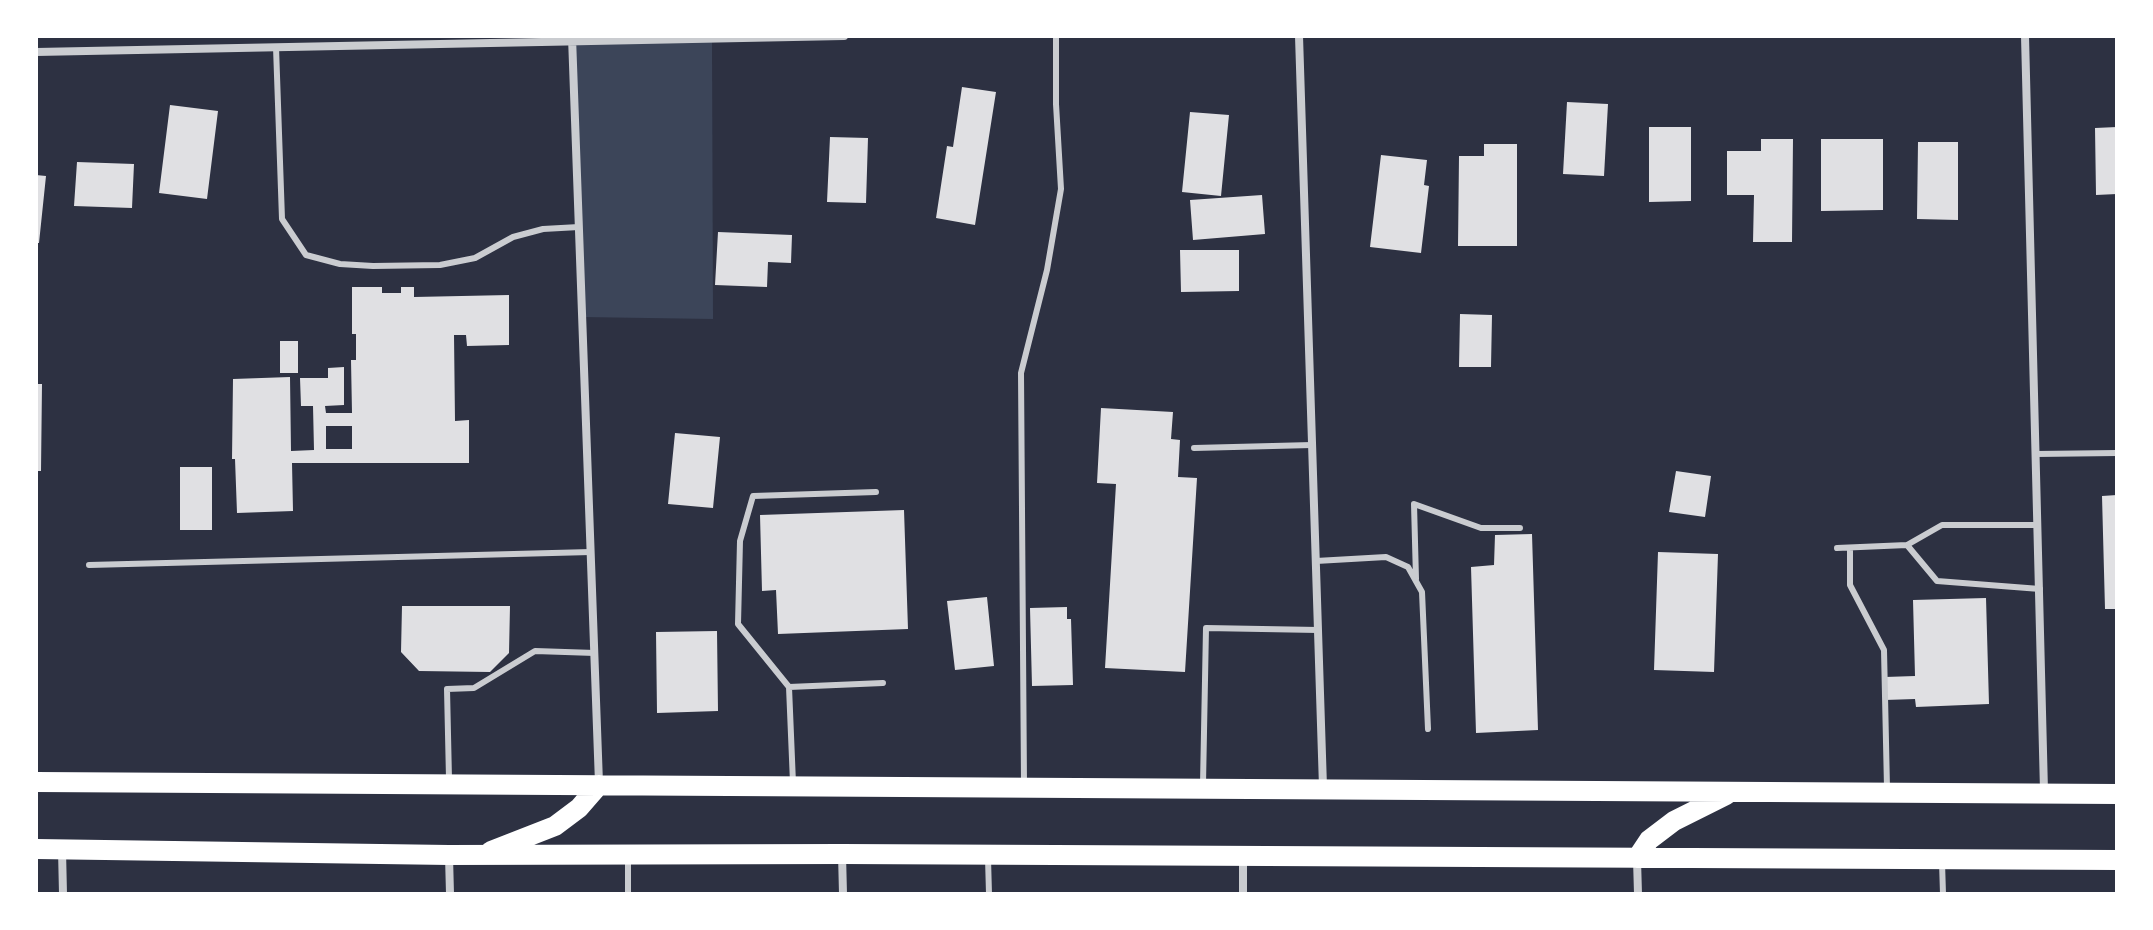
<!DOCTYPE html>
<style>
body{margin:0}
#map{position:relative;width:2153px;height:930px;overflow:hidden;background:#2d3142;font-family:Raleway,sans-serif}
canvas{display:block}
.frame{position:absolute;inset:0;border:38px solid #fff;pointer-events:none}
</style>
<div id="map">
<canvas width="2153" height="930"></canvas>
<div class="frame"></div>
</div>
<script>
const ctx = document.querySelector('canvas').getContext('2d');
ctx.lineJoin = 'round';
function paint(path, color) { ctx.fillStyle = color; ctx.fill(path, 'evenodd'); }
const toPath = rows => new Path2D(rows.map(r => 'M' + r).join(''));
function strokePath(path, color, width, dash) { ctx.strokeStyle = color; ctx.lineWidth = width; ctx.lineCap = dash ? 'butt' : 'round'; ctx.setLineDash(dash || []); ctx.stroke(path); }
paint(toPath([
 [712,38,713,319,582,317,572,41]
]), '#3c4559');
paint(toPath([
 [962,87,996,92,975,225,936,218,947,146,953,147],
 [1567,102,1608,104,1604,176,1563,174],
 [170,105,218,111,207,199,159,193],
 [1190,112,1229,115,1221,196,1182,192],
 [1649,127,1691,127,1691,201,1649,202],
 [2117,127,2117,194,2096,195,2095,128],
 [830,137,868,138,866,203,827,202],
 [1761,139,1793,139,1792,242,1753,242,1754,195,1727,195,1727,151,1761,151],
 [1821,139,1883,139,1883,210,1821,211],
 [1918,142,1958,142,1958,220,1917,219],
 [1484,144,1517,144,1517,246,1458,246,1459,156,1484,156],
 [1381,155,1427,160,1424,185,1429,186,1421,253,1370,247],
 [77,162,134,164,132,208,74,206],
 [36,175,46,176,39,243,36,243],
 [1262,195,1265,234,1193,240,1190,200],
 [718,232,792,235,791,263,768,262,767,287,715,285],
 [1180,250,1239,250,1239,291,1181,292],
 [352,287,382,287,382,293,401,293,401,287,414,287,414,297,509,295,509,345,467,346,466,335,454,335,455,421,469,420,469,463,292,463,293,511,237,513,235,459,232,459,233,379,290,377,291,451,314,450,313,406,301,406,300,378,328,378,328,368,344,367,344,405,325,406,326,413,352,413,351,360,356,360,356,334,352,334],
 [326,426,352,426,352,449,326,449],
 [1460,314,1492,315,1491,367,1459,367],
 [280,341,298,341,298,373,280,373],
 [36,384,42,384,41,471,36,471],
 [1101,408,1173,412,1171,439,1180,440,1178,477,1197,478,1185,672,1105,668,1116,484,1097,483],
 [675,433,720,437,713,508,668,504],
 [180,467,212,467,212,530,180,530],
 [1676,471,1711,476,1705,517,1669,512],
 [2117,495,2117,609,2105,609,2102,496],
 [904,510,908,629,778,634,776,590,762,591,760,515],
 [1532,534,1538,730,1476,733,1471,567,1494,565,1495,535],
 [1658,552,1718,554,1714,672,1654,670],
 [987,597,994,666,955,670,947,601],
 [1986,598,1989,704,1916,707,1915,699,1885,700,1885,677,1915,676,1913,600],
 [402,606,510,606,509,653,490,672,419,671,401,652],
 [1067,607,1067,619,1071,619,1073,685,1032,686,1030,608],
 [717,631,718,711,657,713,656,632]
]), '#e0e0e3');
strokePath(toPath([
 [276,47,282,219,306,255,340,264,373,266,440,265,475,258,513,237,543,229,579,227],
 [1194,448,1312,445],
 [2036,454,2117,453],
 [1907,545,1937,581,2040,589],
 [1837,548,1907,545,1942,525,2038,525],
 [1850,548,1850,585,1884,650,1887,788],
 [1316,561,1386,557,1408,567,1422,592,1428,729],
 [89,565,591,552],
 [1416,579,1414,504,1481,528,1520,528],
 [789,687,738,624,740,541,753,496,876,492],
 [449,779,447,689,474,688,535,651,595,653],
 [793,783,789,687,883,683],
 [1024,784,1021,373,1047,270,1061,189,1056,104,1056,36],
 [1203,784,1206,628,1318,630],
 [628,858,628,894],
 [988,858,989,894],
 [1942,862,1943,894]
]), '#caccd0', 6);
strokePath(toPath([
 [1299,36,1323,787],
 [2025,36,2044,791],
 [572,37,599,783],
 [36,52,844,36],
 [62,850,63,894],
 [842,854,843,894],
 [449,856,450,894],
 [1243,857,1243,894],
 [1637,859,1638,894]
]), '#caccd0', 8);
strokePath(toPath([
 [36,782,2117,794],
 [36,849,449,855,842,854,2117,860],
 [491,851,555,826,579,808,599,785],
 [1637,858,1649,840,1674,821,1726,795]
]), '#fff', 20);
</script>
